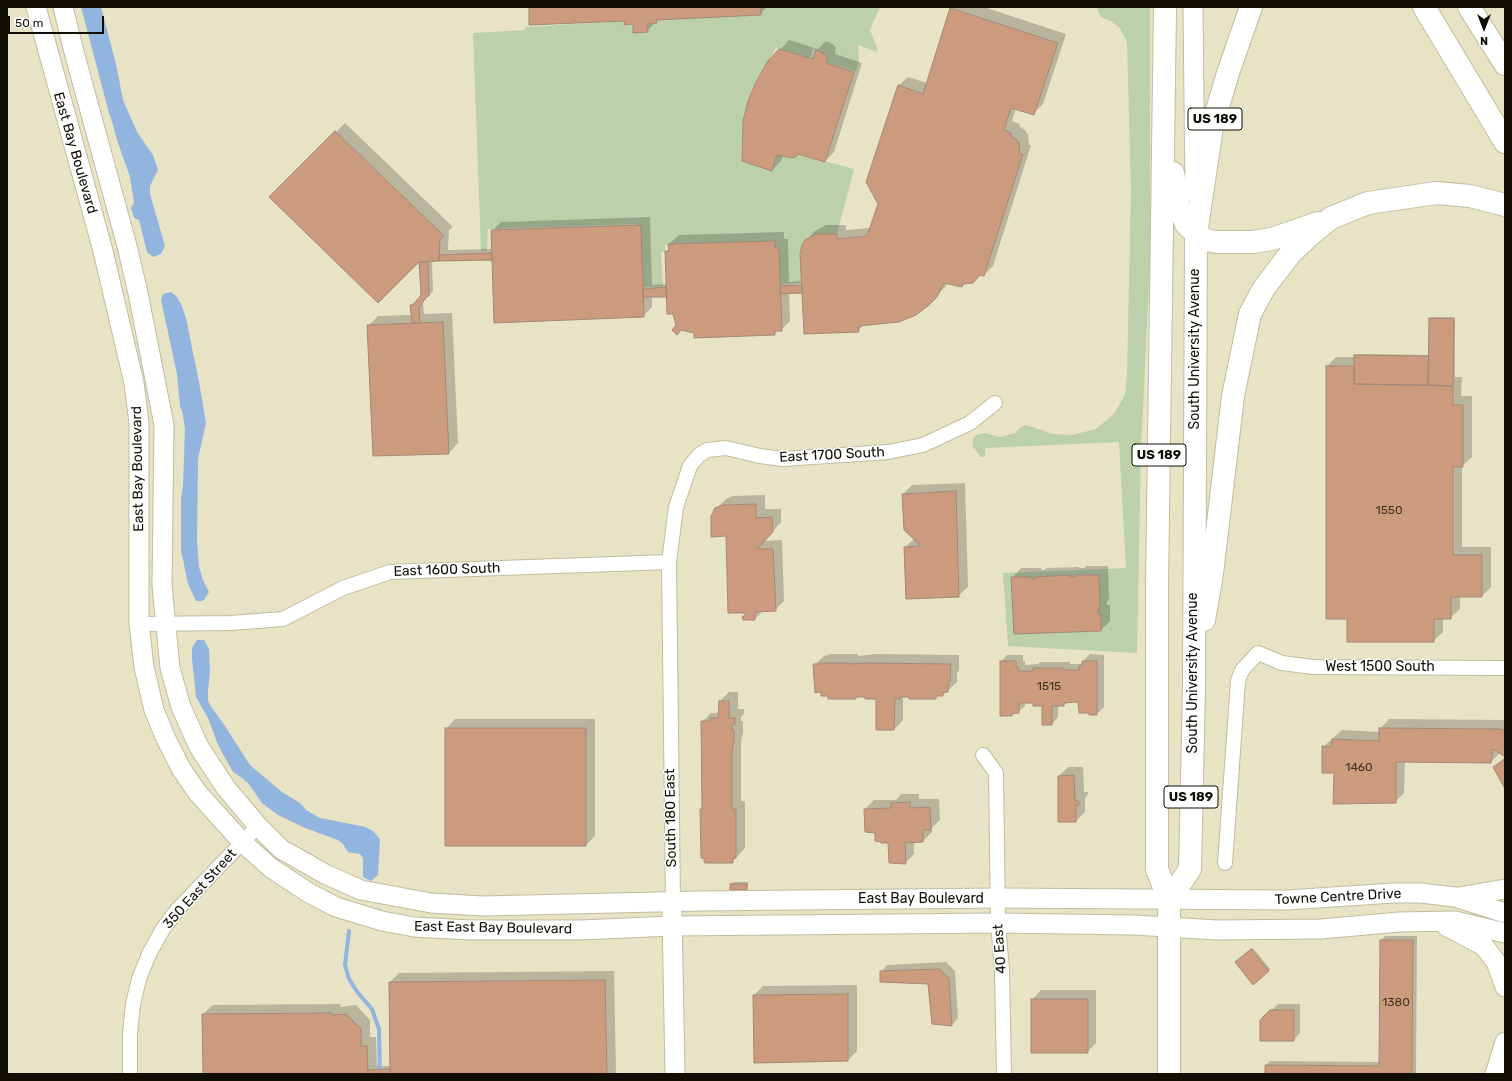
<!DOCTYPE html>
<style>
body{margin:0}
#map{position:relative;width:1512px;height:1081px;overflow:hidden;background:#e8e3c5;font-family:Rubik,sans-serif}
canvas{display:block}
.frame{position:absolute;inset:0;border:8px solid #110f05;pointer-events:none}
.north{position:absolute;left:1464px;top:8px;width:40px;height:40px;-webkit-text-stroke:3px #fff;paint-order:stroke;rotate:180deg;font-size:11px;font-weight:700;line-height:16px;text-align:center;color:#110f05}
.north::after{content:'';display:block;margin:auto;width:14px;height:18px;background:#110f05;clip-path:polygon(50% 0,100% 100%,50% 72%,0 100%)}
.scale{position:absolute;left:8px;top:16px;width:96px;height:18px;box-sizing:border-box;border:2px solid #110f05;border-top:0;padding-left:5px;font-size:12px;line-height:14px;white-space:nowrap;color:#110f05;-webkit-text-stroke:3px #fff;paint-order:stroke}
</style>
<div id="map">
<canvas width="1512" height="1081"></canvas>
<div class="frame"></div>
<div class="north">N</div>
<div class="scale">50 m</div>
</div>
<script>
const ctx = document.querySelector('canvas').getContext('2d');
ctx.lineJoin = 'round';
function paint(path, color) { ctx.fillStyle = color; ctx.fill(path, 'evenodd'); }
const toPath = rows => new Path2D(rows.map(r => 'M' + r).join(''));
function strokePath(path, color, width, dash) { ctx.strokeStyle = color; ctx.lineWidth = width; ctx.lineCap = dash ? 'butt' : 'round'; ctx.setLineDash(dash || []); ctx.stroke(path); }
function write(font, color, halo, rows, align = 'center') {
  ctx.font = font + ' Rubik,sans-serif'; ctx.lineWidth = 3; ctx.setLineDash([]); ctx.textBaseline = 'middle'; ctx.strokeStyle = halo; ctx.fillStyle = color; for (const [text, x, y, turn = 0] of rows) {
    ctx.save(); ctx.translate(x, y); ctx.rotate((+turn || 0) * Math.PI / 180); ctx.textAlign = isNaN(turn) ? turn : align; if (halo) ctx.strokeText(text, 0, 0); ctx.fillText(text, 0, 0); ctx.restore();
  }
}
paint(toPath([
 [761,7,880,7,870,30,877,48,877,52,858,45,859,61,856,71,824,62,826,56,813,48,810,58,776,48,756,82,748,101,743,121,742,161,772,171,777,155,792,158,796,157,798,154,854,169,837,234,816,234,805,240,802,283,776,285,775,248,772,247,771,241,665,245,665,251,661,252,663,286,639,288,637,224,488,229,487,251,481,251,473,33,525,30,526,27,625,21,625,25,633,24,648,32,647,24,657,23,656,20],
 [1097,7,1150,7,1150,264,1141,448,1137,653,1008,646,1003,573,1126,568,1119,442,985,448,985,457,981,457,972,446,973,440,976,435,985,433,1000,437,1015,433,1021,427,1026,425,1053,434,1072,435,1096,429,1114,414,1125,395,1127,375,1131,191,1127,42,1120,28,1111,21,1101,17,1098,12]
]), '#bcd1a9');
paint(toPath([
 [81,7,101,7,116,64,123,100,137,132,153,155,158,170,150,186,150,194,165,246,161,254,153,257,147,252,139,220,134,218,131,208,134,203,130,177,117,140,111,118,109,113],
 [171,292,177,297,182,306,186,318,200,387,206,423,198,459,197,540,199,567,203,580,209,592,204,600,201,601,196,601,188,584,181,550,181,498,183,486,185,428,182,411,180,407,177,374,161,300,163,294],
 [197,640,204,640,209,649,210,672,208,690,208,701,212,708,225,726,250,765,282,792,300,803,306,810,320,818,366,827,374,832,380,839,378,875,371,881,363,877,363,858,360,854,348,852,343,844,338,840,305,828,278,815,262,803,248,783,241,777,233,772,218,745,208,718,196,697,192,659,192,648]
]), '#92b5e0');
paint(toPath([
 [530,7,767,7,760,14,660,18,647,31,626,20],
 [952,7,984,7,1066,34,1043,104,1034,113,1016,108,1012,121,1020,124,1019,126,1025,130,1028,134,1029,145,1031,145,993,266,984,275,980,274,962,286,948,283,946,286,928,304,865,324,858,331,803,291,789,293,790,321,781,330,778,330,774,334,695,333,677,325,668,296,652,296,652,307,643,316,493,259,432,261,433,291,423,302,424,314,452,313,458,443,449,453,368,326,378,316,412,315,411,305,422,295,419,260,271,197,345,123,453,227,449,230,448,250,492,249,492,231,501,222,650,217,652,285,667,284,666,252,670,248,669,244,679,235,784,232,784,239,788,239,789,282,803,281,806,241,815,231,826,225,846,225,846,230,871,228,879,204,898,86,908,77,927,83],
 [807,284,807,286,789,287,789,285],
 [789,40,818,49,826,41,834,45,836,48,835,54,862,63,834,152,825,161,799,153,783,155,781,161,772,170,780,50],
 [1432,317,1455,317,1455,377,1462,377,1461,396,1472,396,1472,457,1462,466,1462,547,1491,547,1491,587,1482,596,1460,596,1460,609,1450,618,1443,618,1443,632,1433,641,1348,618,1327,366,1336,357,1355,357,1357,354,1430,355,1430,319],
 [965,483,968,587,958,596,905,547,914,539,903,494,912,485],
 [765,495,765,509,781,509,781,522,764,541,782,540,784,601,775,610,763,611,755,619,743,617,746,614,727,535,716,509,726,499,733,496],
 [1086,566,1108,566,1109,599,1107,602,1107,605,1110,605,1110,621,1101,630,1015,633,1012,578,1021,568,1041,568,1041,570,1044,570,1047,568,1079,567,1079,568,1085,568],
 [831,654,858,654,858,656,875,654,959,655,959,671,957,672,957,682,943,695,938,695,936,698,903,696,903,720,894,730,877,698,866,696,814,665,824,656],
 [1090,654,1104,655,1104,707,1097,714,1079,701,1067,702,1064,705,1058,705,1058,717,1052,724,1043,705,1034,702,1025,702,1025,706,1018,712,1013,713,1011,715,1001,662,1007,655,1023,655,1023,661,1025,661,1025,665,1038,664,1040,662,1070,662,1070,664,1082,664,1083,661],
 [729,692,738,692,738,709,744,709,744,714,741,717,741,721,743,721,743,734,742,736,741,744,741,801,745,801,745,848,732,862,701,809,703,807,702,722,711,713,717,713,719,710,720,701],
 [455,719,595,719,595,836,586,845,446,729],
 [1389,719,1505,720,1505,756,1500,753,1491,762,1405,761,1404,793,1395,802,1335,772,1323,747,1342,730,1380,732,1380,729],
 [1505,757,1505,787,1494,767],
 [1068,767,1083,767,1084,792,1088,792,1088,794,1085,798,1085,812,1076,821,1059,821,1059,776],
 [901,794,919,794,919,799,939,799,940,820,932,828,932,832,923,841,914,841,914,854,905,863,889,842,876,832,865,809,874,800,896,800],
 [733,882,748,882,748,887,746,889,731,884],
 [1385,936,1417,936,1416,1074,1266,1074,1266,1065,1270,1061,1380,1062,1381,941],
 [1253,948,1270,969,1269,971,1238,960],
 [946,962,955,971,958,1018,952,1025,929,983,881,972,887,965],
 [614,971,616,1074,204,1074,203,1014,213,1005,340,1004,341,1007,356,1005,370,1020,370,1037,376,1037,377,1066,391,1066,390,982,399,973],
 [857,985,857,1051,848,1060,754,995,763,986],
 [1041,990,1096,990,1096,1043,1087,1052,1032,1000],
 [1278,1004,1300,1004,1300,1033,1294,1040,1261,1020]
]), '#0003');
strokePath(toPath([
 [349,931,345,965,349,979,358,993,372,1009,375,1018,379,1029,380,1074]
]), '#92b5e0', 4);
const building = toPath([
 [529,7,761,7,761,15,656,20,657,23,647,24,648,32,633,33,633,24,624,25,625,21,529,25,529,7],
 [950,8,1058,43,1034,115,1011,108,1004,130,1011,133,1011,136,1016,139,1019,143,1020,154,1023,154,984,276,980,275,973,283,963,284,962,287,944,283,937,297,929,305,916,315,899,322,858,326,859,332,804,334,800,254,802,245,805,240,816,234,837,234,837,239,867,236,878,204,866,182,898,85,923,94,950,8],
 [779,49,813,59,816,50,825,54,827,58,826,63,854,72,825,162,798,154,796,157,792,158,777,155,772,171,742,161,743,121,748,101,756,82,768,61,779,49],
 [335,131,444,236,440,239,439,261,419,262,378,303,269,197,335,131],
 [641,225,644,317,494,323,491,230,641,225],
 [775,241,775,248,779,248,782,331,775,331,775,335,694,338,694,333,681,330,677,335,672,330,676,325,673,314,667,314,665,251,669,251,668,244,775,241],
 [491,253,492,260,439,261,439,255,491,253],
 [419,262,428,262,429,296,427,296,419,308,420,323,412,323,410,305,413,305,421,295,419,262],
 [802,285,802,293,780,294,780,286,802,285],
 [666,287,667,297,643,297,643,289,666,287],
 [1429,318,1454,319,1453,386,1428,385,1429,318],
 [443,322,449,454,373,456,367,325,443,322],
 [1354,355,1429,356,1428,385,1354,384,1354,355],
 [1326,366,1354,366,1354,384,1453,386,1453,405,1463,405,1463,467,1453,467,1453,555,1482,555,1482,597,1451,597,1451,619,1434,619,1434,642,1347,642,1347,619,1326,619,1326,366],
 [956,491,959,597,906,599,904,547,921,546,904,530,902,494,956,491],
 [756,504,756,518,772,517,773,532,757,549,773,549,776,611,755,612,755,620,743,620,742,617,745,615,745,613,728,613,726,536,711,537,711,516,715,508,723,505,756,504],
 [1070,575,1070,577,1076,577,1076,575,1099,575,1100,609,1098,609,1098,614,1101,614,1101,631,1014,634,1011,577,1032,577,1032,579,1036,579,1036,577,1070,575],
 [1000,661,1016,661,1016,667,1018,667,1019,671,1033,671,1033,668,1064,668,1064,670,1079,670,1079,666,1082,666,1082,661,1097,661,1097,715,1089,715,1089,713,1079,713,1078,702,1064,703,1064,706,1052,706,1052,725,1042,725,1042,706,1033,706,1033,703,1019,703,1019,713,1012,714,1012,716,1000,716,1000,661],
 [821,663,849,663,849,664,865,663,951,664,950,681,949,681,948,692,943,692,943,696,936,696,936,699,909,699,909,697,900,697,900,699,895,699,894,730,876,730,876,699,865,699,865,697,856,697,856,699,828,699,828,696,821,696,821,692,815,693,813,664,821,664,821,663],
 [719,701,729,701,729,718,735,718,735,724,732,724,732,730,734,730,734,744,733,744,732,753,732,809,736,809,736,858,733,858,733,863,705,863,704,862,704,858,701,858,700,809,702,809,701,721,710,721,710,718,718,718,719,701],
 [445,728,586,728,586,846,445,846,445,728],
 [1379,728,1501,729,1505,731,1505,757,1493,749,1491,763,1396,762,1396,803,1333,804,1334,773,1322,773,1322,746,1331,747,1332,739,1379,741,1379,728],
 [1505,759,1505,789,1493,767,1505,759],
 [1074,775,1075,801,1079,801,1079,805,1076,805,1076,822,1058,822,1058,776,1074,775],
 [910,802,910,808,930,807,931,830,923,830,923,842,905,843,906,864,889,863,888,843,881,843,881,842,875,841,875,833,865,832,864,809,891,808,891,803,910,802],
 [730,884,747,884,747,890,730,890,730,884],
 [1380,940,1413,940,1412,1074,1265,1074,1265,1065,1379,1066,1380,940],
 [1251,949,1269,971,1253,985,1235,962,1251,949],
 [939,969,949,978,952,1026,932,1024,928,984,880,982,880,971,939,969],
 [605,980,607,1074,390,1074,389,982,605,980],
 [848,994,848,1061,754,1063,753,995,848,994],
 [1031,999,1088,999,1088,1053,1031,1053,1031,999],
 [1270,1010,1294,1010,1294,1041,1260,1041,1260,1020,1270,1010],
 [331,1013,332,1015,346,1014,361,1029,361,1046,367,1046,368,1074,203,1074,202,1014,331,1013],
 [390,1069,390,1074,368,1074,368,1070,390,1069]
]);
paint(building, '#cc9a7d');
strokePath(building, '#a38879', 1);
const street = toPath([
 [139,624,231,623,283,619,343,588,390,572,669,562],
 [983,755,996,773,998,923,1002,970,1004,1074],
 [1225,863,1238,681,1240,675,1243,669,1258,653,1282,663,1313,667,1505,668],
 [673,902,669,562,676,507,690,466,699,455,707,450,726,448,760,456,783,459,888,452,923,445,970,423,995,403],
 [130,1074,130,1034,133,1004,139,979,149,954,163,929,177,910,258,826]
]);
const secondary = toPath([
 [36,7,103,251,134,383,139,423,139,624,144,667,154,710,166,739,182,770,197,792,242,842,271,868,309,893,336,907,382,921,414,927,470,930,580,930,672,926,998,923,1134,925,1217,930,1321,929,1399,922,1455,921,1505,933],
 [63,7,74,52,127,246,138,293,164,425,162,585,170,668,181,707,199,747,226,788,258,826,281,849,325,874,361,890,431,903,483,906,700,901,998,898,1288,900,1393,893,1421,893,1455,897,1505,913],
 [1193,7,1195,193],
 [1459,897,1505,889],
 [672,913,675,1074],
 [1446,926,1484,946,1496,962,1505,987],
 [1495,1074,1505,1042]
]);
const highway = toPath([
 [1165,7,1157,586,1157,869,1169,900,1169,1074],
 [1424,7,1505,142],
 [1469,7,1505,64],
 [1173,173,1179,207,1186,224,1196,234,1206,240,1217,242,1252,242,1272,239,1318,223],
 [1204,620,1212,574,1233,396,1250,314,1264,288,1290,254,1310,235,1331,218,1368,203,1436,193,1470,196,1505,205],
 [1169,900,1190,869,1194,687,1196,234,1212,127,1228,73,1251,7]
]);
strokePath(street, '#c1bc9f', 16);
strokePath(secondary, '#c1bc9f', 21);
strokePath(highway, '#c1bc9f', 24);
strokePath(street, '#fff', 14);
strokePath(secondary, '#fff', 19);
strokePath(highway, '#fff', 22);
write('12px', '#403223', null, [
 ["1550",1389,511],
 ["1515",1049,687],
 ["1460",1359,768],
 ["1380",1396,1003]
]);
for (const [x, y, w] of [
 [1215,119,54],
 [1159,455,54],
 [1191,797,54]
]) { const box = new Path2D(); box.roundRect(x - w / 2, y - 11, w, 22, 3); ctx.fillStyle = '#fff'; ctx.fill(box); strokePath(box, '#110f05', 1); }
write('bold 13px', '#110f05', null, [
 ["US 189",1215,119],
 ["US 189",1159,455],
 ["US 189",1191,797]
]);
write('14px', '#110f05', '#fff', [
 ["East Bay Boulevard",75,153,74],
 ["South University Avenue",1195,349,-90],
 ["East 1700 South",832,455,-3],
 ["East Bay Boulevard",138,469,-91],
 ["East 1600 South",447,570,-2],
 ["West 1500 South",1380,667],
 ["South University Avenue",1193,673,-90],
 ["South 180 East",671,818,-91],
 ["350 East Street",200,889,-48],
 ["Towne Centre Drive",1338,897,-3],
 ["East Bay Boulevard",921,899],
 ["East East Bay Boulevard",493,928,1],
 ["40 East",1000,949,-94]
]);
</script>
